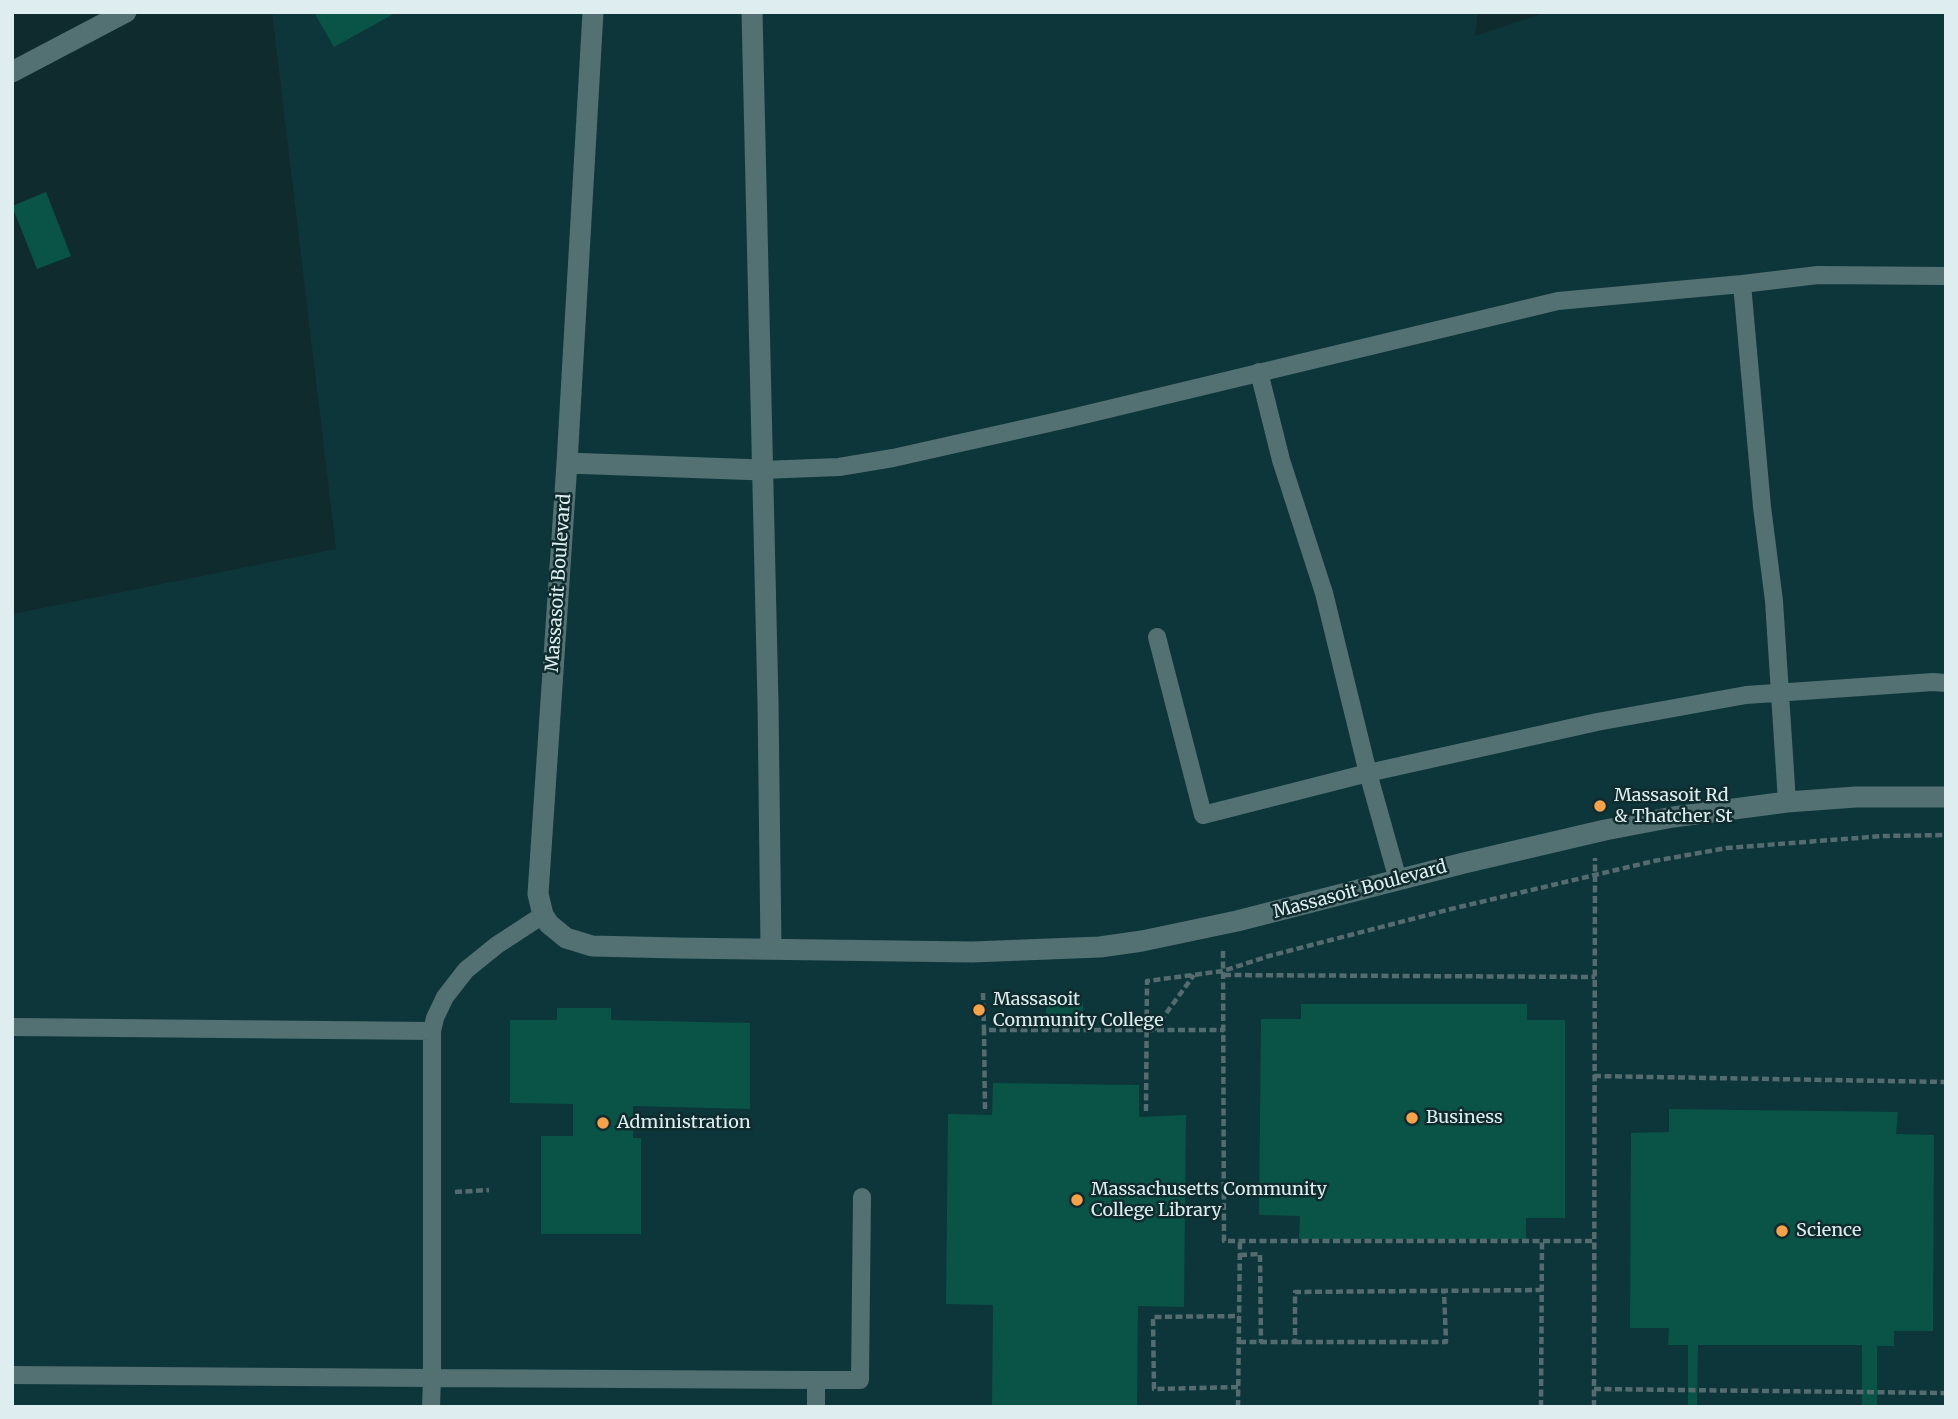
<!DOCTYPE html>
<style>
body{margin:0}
#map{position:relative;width:1958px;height:1419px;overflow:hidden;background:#0f2b2e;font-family:Merriweather,serif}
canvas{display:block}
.frame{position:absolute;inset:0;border:14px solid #deeef0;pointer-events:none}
</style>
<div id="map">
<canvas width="1958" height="1419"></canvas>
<div class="frame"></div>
</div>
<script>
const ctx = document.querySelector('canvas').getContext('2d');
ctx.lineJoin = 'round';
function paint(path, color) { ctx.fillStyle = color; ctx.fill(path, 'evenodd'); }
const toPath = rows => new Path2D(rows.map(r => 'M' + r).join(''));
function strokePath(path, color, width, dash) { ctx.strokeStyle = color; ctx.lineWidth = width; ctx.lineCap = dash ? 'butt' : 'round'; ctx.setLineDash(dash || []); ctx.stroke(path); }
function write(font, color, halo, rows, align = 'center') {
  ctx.font = font + ' Merriweather,serif'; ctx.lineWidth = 5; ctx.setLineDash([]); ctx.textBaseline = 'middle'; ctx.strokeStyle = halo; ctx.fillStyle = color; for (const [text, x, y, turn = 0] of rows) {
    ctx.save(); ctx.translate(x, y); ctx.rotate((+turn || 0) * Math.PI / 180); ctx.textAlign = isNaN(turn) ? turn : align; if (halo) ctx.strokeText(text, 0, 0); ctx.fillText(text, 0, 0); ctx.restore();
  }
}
paint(toPath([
 [272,12,1478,12,1475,36,1547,12,1946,12,1946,1407,12,1407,12,614,336,549]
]), '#0c363a');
paint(toPath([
 [314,12,397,12,334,47],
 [46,192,71,256,37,269,12,206],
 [1046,1002,1083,1002,1083,1015,1046,1014],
 [1301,1004,1527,1004,1527,1020,1565,1020,1565,1218,1526,1218,1526,1239,1299,1239,1300,1216,1259,1215,1261,1019,1301,1019],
 [557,1008,611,1008,611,1020,750,1023,750,1109,633,1106,633,1138,641,1138,641,1234,541,1234,541,1136,573,1136,573,1104,510,1103,510,1020,557,1020],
 [993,1083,1139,1085,1139,1117,1186,1115,1184,1307,1138,1306,1137,1407,992,1407,993,1305,946,1304,948,1114,992,1115],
 [1669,1109,1898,1112,1896,1134,1934,1135,1933,1331,1894,1331,1894,1346,1877,1346,1877,1407,1862,1407,1862,1345,1698,1345,1697,1407,1688,1407,1688,1345,1668,1345,1669,1328,1630,1328,1631,1133,1669,1132]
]), '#095447');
strokePath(toPath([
 [1223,951,1224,1241,1594,1241],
 [1224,975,1595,977],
 [983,993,984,1030],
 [1154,1030,1194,975],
 [1594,1076,1946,1082],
 [985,1109,984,1030,1224,1030],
 [1146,1111,1147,981,1223,971,1269,956,1451,909,1654,861,1727,848,1883,836,1946,835],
 [455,1192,489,1190],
 [1240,1255,1260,1254,1261,1343],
 [1239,1342,1295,1342,1295,1292,1541,1290],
 [1295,1342,1446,1342,1444,1291],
 [1238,1387,1154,1389,1153,1317,1239,1316],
 [1594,1389,1946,1393],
 [1238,1407,1240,1241],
 [1541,1407,1542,1242],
 [1594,1407,1595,858]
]), '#546c6f', 4.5, [7, 3.5]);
strokePath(toPath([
 [1742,284,1762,507,1774,601,1787,802],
 [1259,372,1281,460,1324,593,1368,773,1398,880],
 [762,470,839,467,893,458,1067,419,1558,301,1742,284,1818,275,1946,276],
 [1157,637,1203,815,1368,773,1597,722,1746,695,1933,682,1946,683],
 [12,1027,432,1031],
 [12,1375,432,1378,432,1031,435,1018,445,997,466,970,497,945,543,915],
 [816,1380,860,1380,862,1197],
 [431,1407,432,1378,816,1380,816,1407]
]), '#537073', 18);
strokePath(toPath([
 [593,12,567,463,538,894,543,915,549,924,566,938,592,946,677,948,972,952,1100,947,1142,941,1237,921,1464,863,1605,830,1673,817,1787,802,1856,797,1946,797],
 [752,12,768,703,771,949],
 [567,463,762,470]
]), '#537073', 21);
strokePath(toPath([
 [12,72,126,12]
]), '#537073', 21);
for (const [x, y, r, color] of [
 [1600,806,7,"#f7a148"],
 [979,1010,7,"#f7a148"],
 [1412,1118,7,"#f7a148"],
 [603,1123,7,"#f7a148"],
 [1077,1200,7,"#f7a148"],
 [1782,1231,7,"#f7a148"]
]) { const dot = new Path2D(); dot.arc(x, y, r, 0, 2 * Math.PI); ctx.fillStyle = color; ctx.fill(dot); strokePath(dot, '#0f2b2e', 2.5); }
write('18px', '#deeef0', '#0f2b2e', [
 ["Massasoit Boulevard",559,583,-86],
 ["Massasoit Boulevard",1360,890,-15]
]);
write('18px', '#deeef0', '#0f2b2e', [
 ["Massasoit Rd",1614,796],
 ["& Thatcher St",1614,817],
 ["Massasoit",993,1000],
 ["Community College",993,1021],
 ["Business",1426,1118],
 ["Administration",617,1123],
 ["Massachusetts Community",1091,1190],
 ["College Library",1091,1211],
 ["Science",1796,1231]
], 'left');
</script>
